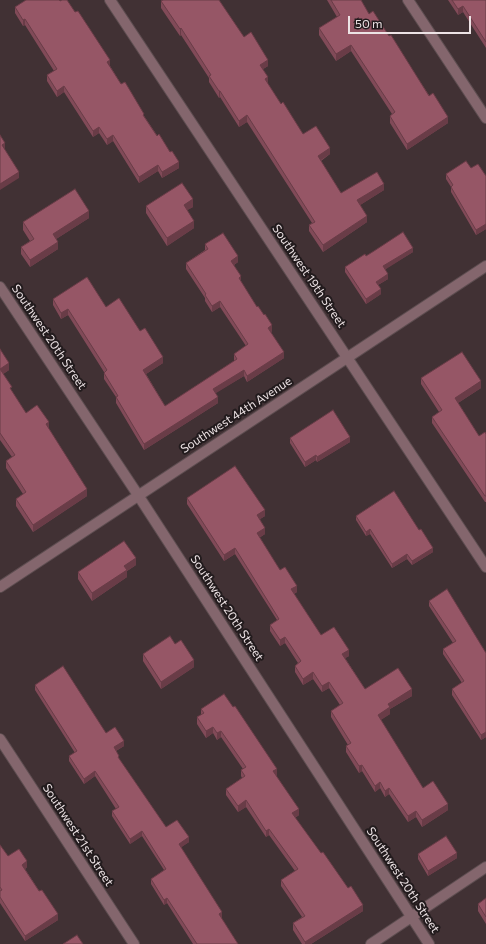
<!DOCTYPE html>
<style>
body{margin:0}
#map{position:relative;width:486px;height:944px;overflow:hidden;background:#413134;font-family:Commissioner,sans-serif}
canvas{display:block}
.scale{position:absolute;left:348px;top:16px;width:123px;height:18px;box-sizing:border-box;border:2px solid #ede3e5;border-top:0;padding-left:5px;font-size:12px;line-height:14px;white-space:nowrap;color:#ede3e5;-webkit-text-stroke:3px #221b1d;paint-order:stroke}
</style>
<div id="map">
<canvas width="486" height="944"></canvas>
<div class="scale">50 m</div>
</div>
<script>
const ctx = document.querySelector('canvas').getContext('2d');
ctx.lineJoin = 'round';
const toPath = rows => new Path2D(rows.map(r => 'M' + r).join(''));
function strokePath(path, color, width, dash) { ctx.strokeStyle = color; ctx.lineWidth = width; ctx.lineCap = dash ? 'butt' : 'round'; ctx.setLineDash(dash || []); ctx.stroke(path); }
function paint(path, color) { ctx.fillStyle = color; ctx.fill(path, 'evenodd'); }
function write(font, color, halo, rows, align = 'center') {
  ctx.font = font + ' Commissioner,sans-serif'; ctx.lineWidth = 4; ctx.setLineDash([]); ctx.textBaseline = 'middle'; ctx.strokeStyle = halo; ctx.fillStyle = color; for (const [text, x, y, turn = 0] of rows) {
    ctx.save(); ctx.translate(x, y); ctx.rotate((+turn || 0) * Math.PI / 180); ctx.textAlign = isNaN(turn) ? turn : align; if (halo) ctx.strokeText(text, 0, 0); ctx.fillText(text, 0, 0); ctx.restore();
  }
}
const minor = toPath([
 [110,0,486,567],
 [408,0,486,118],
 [0,287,138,495,429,944],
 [0,587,486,266],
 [0,739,134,944],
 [371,944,486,867]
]);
strokePath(minor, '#5d4d50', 12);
strokePath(minor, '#84666d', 10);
paint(toPath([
 [327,0,361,0,369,14,389,36,448,123,407,150,390,123,390,116,392,114,351,51,336,61,319,35,319,28,337,17],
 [448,0,486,0,486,48,463,12,458,15],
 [161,1,244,37,268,66,263,69,268,84,281,104,303,134,330,154,321,161,341,193,384,190,360,205,367,222,323,252,309,231,309,225,312,223,247,122,239,127,220,97,219,98,209,82,209,78,181,35,180,36,161,8],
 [15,7,110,66,121,84,144,116,179,168,162,178,158,171,139,183,113,141,107,145,99,133,93,137,64,92,57,97,47,81,47,75,54,71,25,25,23,26,15,13],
 [471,168,486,176,486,229,476,235,451,192,451,187,446,179,446,174],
 [146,206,193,207,187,210,194,228,167,246,146,213],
 [89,218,56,239,58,249,30,267,21,254,21,247,30,241,23,230,23,222],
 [205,244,238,262,234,265,241,282,272,331,271,332,284,358,247,382,244,376,215,393,218,403,144,450,116,403,116,397,104,379,104,372,68,315,61,319,53,305,53,299,106,307,140,331,163,363,146,374,165,406,234,361,234,354,246,346,220,307,212,312,205,301,205,298,186,269,186,263,205,250],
 [413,252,385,269,388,279,378,285,381,294,366,304,345,272,345,267,366,256],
 [0,349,9,370,3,374,12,392,26,413,49,429,87,496,33,532,16,506,16,499,23,494,6,468,6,461,12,457,0,440],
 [421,378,481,388,458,403,479,436,486,434,486,502,485,502,432,423,432,417,439,412,421,384],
 [290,438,350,442,317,462,316,460,305,467,290,443],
 [187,498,265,516,260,519,265,534,259,538,280,570,297,592,294,594,321,635,349,656,345,658,365,689,412,696,390,709,390,714,380,720,423,788,448,810,422,827,416,817,408,822,389,794,385,797,380,788,375,792,362,771,359,773,346,752,346,746,348,745,331,717,331,711,340,705,329,688,322,692,313,679,303,685,295,672,295,666,298,663,285,643,280,646,270,631,270,625,277,620,235,554,224,561,187,504],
 [356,516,433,552,412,565,407,559,392,568,370,534,366,536,356,520],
 [136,565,127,571,127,577,92,601,78,579,78,572],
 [429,601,486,653,486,737,481,740,452,695,452,689,462,683,443,654,443,649,453,643,429,606],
 [175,644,194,667,161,689,143,661,143,654],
 [35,685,106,733,124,746,116,751,119,759,166,827,189,842,181,847,221,918,238,944,193,944,167,903,164,905,151,884,151,879,164,870,142,836,130,844,112,816,112,811,116,809,95,776,84,784,69,761,69,756,75,753,35,690],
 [201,709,277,775,276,776,299,815,295,818,363,911,311,944,302,944,293,930,293,923,302,917,281,886,281,880,295,871,269,835,266,837,246,807,238,812,226,795,226,789,242,778,241,776,241,770,243,769,221,737,217,740,213,733,206,738,197,724,197,717,201,715],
 [0,845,8,856,27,867,25,869,58,920,25,941,0,903],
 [418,854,457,858,428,876,418,859],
 [486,898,486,924,478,911,478,904]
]), '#814a58');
paint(toPath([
 [463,6,463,12,458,15,458,9],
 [25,19,25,25,23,26,23,20],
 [181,28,181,35,180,36,180,29],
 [351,45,351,51,336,61,336,54],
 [110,60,110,66,107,62],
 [268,60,268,66,260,71,260,65],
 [268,77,268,83,265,85,265,79],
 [64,86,64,92,57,97,57,91],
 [219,91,220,91,220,97,219,98],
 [247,115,247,122,239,127,239,121],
 [448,117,448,123,407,150,407,144],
 [99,127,99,133,93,137,93,131],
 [113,135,113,141,107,145,107,139],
 [5,143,5,149,2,145],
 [330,148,330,154,318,162,318,156],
 [179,162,179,168,162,178,162,172],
 [158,165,158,171,139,183,139,177],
 [19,172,19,178,0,190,0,184],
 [384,184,384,190,357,207,357,200],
 [193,199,193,207,184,212,184,205],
 [89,211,89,218,53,241,53,234],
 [367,216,367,222,323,252,323,245],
 [194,221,194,228,167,246,167,238],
 [486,224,486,229,476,235,476,230],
 [58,242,58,249,30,267,30,260],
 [413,248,413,252,383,271,383,266],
 [238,256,238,262,231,267,231,261],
 [388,274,388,279,376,286,376,282],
 [241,276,241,282,239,278],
 [381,289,381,294,366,304,366,299],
 [220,301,220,307,212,312,212,306],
 [68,309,68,315,61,319,61,313],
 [272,325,272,331,268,334,268,328],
 [284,352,284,358,247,382,247,376],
 [163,357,163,363,143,376,143,370],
 [9,363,9,370,0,376,0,369],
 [244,370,244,376,213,395,213,389],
 [481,381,481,388,455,405,455,398],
 [218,397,218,403,144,450,144,444],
 [49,422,49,429,46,424],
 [350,437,350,442,317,462,317,457],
 [316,455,316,460,305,467,305,462],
 [87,489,87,496,33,532,33,525],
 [265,510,265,516,257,521,257,515],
 [265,528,265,534,257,539,257,533],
 [370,529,370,534,366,536,366,532],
 [235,548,235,554,224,561,224,555],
 [433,548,433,552,412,565,412,561],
 [407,554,407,559,392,568,392,564],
 [136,558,136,565,127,571,127,577,92,601,92,593,124,566],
 [297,586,297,592,291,595,291,589],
 [285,637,285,643,280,646,280,640],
 [349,650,349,656,342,660,342,654],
 [194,660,194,667,161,689,161,682],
 [313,672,313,679,303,685,303,679],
 [329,682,329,688,322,692,322,686],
 [412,689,412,696,390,709,390,714,378,722,378,715,388,704],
 [213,727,213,733,206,738,206,731],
 [221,731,221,737,217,740,217,733],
 [486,732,486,737,481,740,481,735],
 [124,741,124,746,114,752,114,747],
 [362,765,362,771,359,773,359,766],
 [277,769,277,775,273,778,273,771],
 [95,771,95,776,84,784,84,779],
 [380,782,380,788,375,792,375,786],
 [389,788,389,794,385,797,385,791],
 [246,800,246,807,238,812,238,806],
 [448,804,448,810,422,827,422,820],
 [299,809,299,815,292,820,292,813],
 [416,811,416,817,408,822,408,816],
 [269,829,269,835,266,837,266,831],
 [142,831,142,836,130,844,130,839],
 [189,837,189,842,179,849,179,844],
 [457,853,457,858,428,876,428,871],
 [27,861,27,867,22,871,22,865],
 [167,898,167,903,164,905,164,900],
 [363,905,363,911,311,944,305,944,305,942],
 [222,912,222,918,219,919,219,914],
 [58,914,58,920,25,941,25,936]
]), '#693c47');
const building = toPath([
 [26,0,59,0,60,1,62,0,67,0,75,12,78,11,110,60,107,62,121,84,125,82,144,114,143,115,157,136,159,134,170,152,172,151,179,162,162,172,158,165,139,177,113,135,107,139,99,127,93,131,64,86,57,91,47,75,57,69,25,19,23,20,15,7,26,0],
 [163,0,219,0,244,37,251,32,268,60,260,65,268,77,265,79,281,104,283,102,303,134,316,126,330,148,318,156,341,193,377,172,384,184,357,200,367,216,323,245,309,225,315,222,247,115,239,121,220,91,219,91,209,76,211,75,181,28,180,29,161,1,163,0],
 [331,0,361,0,369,14,373,11,389,36,391,35,429,96,433,93,448,117,407,144,390,116,395,112,351,45,336,54,319,28,340,15,331,0],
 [452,0,486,0,486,42,463,6,458,9,452,0],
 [0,135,5,143,2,145,19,172,0,184,0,135],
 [466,161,471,168,478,164,486,176,486,224,476,230,451,187,453,185,446,174,466,161],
 [182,183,193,199,184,205,194,221,167,238,146,206,182,183],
 [75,189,89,211,53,234,58,242,30,260,21,247,34,239,23,222,75,189],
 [403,232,413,248,383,266,388,274,376,282,381,289,366,299,345,267,365,254,366,256,374,251,403,232],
 [223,233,238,256,231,261,241,276,239,278,257,307,258,306,264,315,265,314,272,325,268,328,284,352,247,376,244,370,213,389,218,397,144,444,116,397,118,396,104,373,107,370,68,309,61,313,53,299,87,277,106,307,119,298,140,331,145,328,163,357,143,370,165,406,237,359,234,354,248,344,220,301,212,306,205,295,206,294,186,263,208,249,205,244,223,233],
 [0,349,9,363,0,369,12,387,10,388,26,413,37,405,49,422,46,424,87,489,33,525,16,499,26,492,6,461,15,455,0,433,0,349],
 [462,352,481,381,455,398,479,436,485,432,486,434,486,496,485,496,432,417,442,410,421,378,462,352],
 [333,410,350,437,317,457,316,455,305,462,290,438,333,410],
 [235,466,265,510,257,515,265,528,257,533,280,570,285,567,297,586,291,589,321,635,334,627,349,650,342,654,365,689,398,668,412,689,388,704,390,707,378,715,423,788,433,781,448,804,422,820,416,811,408,816,389,788,385,791,380,782,375,786,362,765,359,766,346,746,351,743,331,711,343,703,329,682,322,686,313,672,303,679,295,666,301,661,285,637,280,640,270,625,279,619,235,548,224,555,187,498,235,466],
 [394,491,419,530,421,529,433,548,412,561,407,554,392,564,370,529,366,532,356,516,394,491],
 [124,541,136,558,124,566,127,570,92,593,78,572,124,541],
 [447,589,486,653,486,732,481,735,452,689,464,681,443,649,456,641,429,601,447,589],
 [170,636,175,644,181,640,194,660,161,682,143,654,170,636],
 [63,666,106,733,115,727,124,741,114,747,119,756,118,757,166,827,177,820,189,837,179,844,222,912,219,914,238,944,197,944,167,898,164,900,151,879,166,869,142,831,130,839,112,811,119,807,95,771,84,779,69,756,77,751,35,685,63,666],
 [224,694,233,707,235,706,277,769,273,771,299,809,292,813,321,853,323,852,348,888,351,886,363,905,305,942,293,923,305,916,281,880,298,869,269,829,266,831,246,800,238,806,226,789,245,776,241,770,246,767,221,731,217,733,213,727,206,731,197,717,204,713,201,709,224,694],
 [446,836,457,853,428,871,418,854,446,836],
 [0,845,8,856,19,849,27,861,22,865,39,891,42,890,58,914,25,936,0,897,0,891,2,890,0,887,0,845],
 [486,898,486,917,478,904,486,898],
 [77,935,83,944,63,944,77,935]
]);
paint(building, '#965666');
strokePath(building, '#693c47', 1);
write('12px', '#ede3e5', '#221b1d', [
 ["Southwest 19th Street",309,276,56],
 ["Southwest 20th Street",49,337,56],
 ["Southwest 44th Avenue",236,415,-33],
 ["Southwest 20th Street",227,608,57],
 ["Southwest 21st Street",78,835,57],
 ["Southwest 20th Street",403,880,57]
]);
</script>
